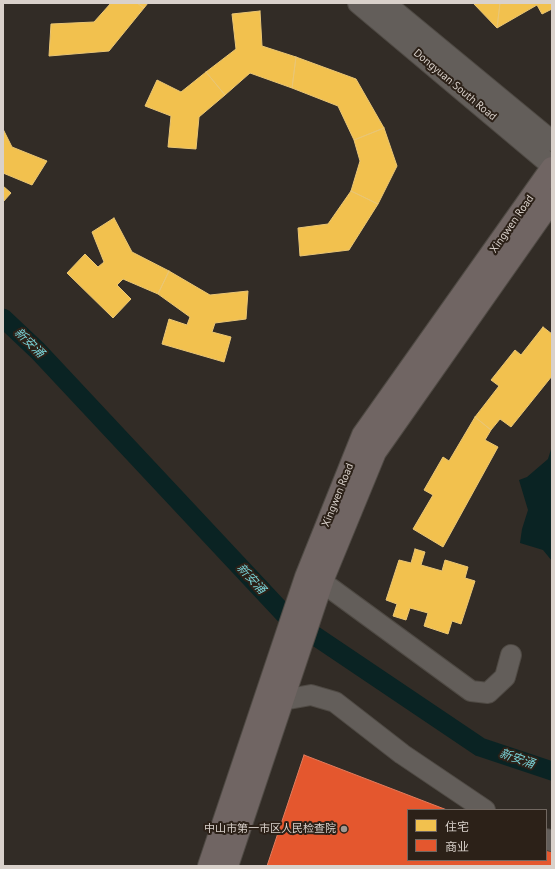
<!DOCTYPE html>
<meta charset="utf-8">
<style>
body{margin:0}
#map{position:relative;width:555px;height:869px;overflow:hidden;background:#322c26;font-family:"PT Sans","Noto Sans SC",sans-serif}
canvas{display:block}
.frame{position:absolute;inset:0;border:4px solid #d9d1cb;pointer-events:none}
.legend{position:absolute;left:407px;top:809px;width:140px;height:52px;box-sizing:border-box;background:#2c2118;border:1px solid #716760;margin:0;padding:5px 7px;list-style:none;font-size:12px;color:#d9d1cb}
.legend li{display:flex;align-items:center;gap:8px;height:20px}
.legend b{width:20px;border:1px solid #716760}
</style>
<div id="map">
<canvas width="555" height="869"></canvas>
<div class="frame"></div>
<ul class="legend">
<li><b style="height:11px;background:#f2c14e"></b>住宅</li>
<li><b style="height:11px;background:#e4572e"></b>商业</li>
</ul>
</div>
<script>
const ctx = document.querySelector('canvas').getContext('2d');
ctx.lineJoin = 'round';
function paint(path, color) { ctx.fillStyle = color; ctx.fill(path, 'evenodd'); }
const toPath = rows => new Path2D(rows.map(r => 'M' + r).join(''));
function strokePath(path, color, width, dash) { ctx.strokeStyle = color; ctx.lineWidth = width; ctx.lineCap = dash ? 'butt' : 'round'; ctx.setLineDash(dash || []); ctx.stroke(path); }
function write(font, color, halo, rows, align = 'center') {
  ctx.font = font + ' "PT Sans","Noto Sans SC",sans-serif'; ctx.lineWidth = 4; ctx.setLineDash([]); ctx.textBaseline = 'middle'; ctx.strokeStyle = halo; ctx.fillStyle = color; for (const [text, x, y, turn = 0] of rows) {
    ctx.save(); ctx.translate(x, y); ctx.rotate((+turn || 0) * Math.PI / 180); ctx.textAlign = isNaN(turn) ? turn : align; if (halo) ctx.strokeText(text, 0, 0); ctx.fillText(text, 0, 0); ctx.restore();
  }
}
paint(toPath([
 [552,446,552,561,543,550,520,543,522,529,528,510,519,480,527,477,548,459]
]), '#0a2323');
const homes = toPath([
 [111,3,137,3,144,8,109,51,49,56,51,24,94,22,111,3],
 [137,3,148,3,144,8,137,3],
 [473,3,500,3,497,28,473,3],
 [500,3,552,3,552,9,542,14,537,5,497,28,500,3],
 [260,11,262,46,296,57,292,88,250,73,225,95,206,72,236,49,232,14,260,11],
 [296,57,356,79,384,128,354,140,338,106,292,88,296,57],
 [206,72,225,95,199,117,196,149,168,147,171,116,145,106,157,80,181,92,206,72],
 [384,128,397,166,378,204,351,191,360,161,354,140,384,128],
 [3,129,12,147,47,161,32,185,3,173,3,129],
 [3,186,11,193,3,202,3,186],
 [351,191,378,204,349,250,300,256,298,228,328,224,351,191],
 [114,218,132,252,169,271,158,294,123,279,117,285,131,299,113,318,67,273,85,254,98,267,104,262,92,232,114,218],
 [169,271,210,295,248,291,246,319,215,323,212,332,231,337,224,362,162,344,169,319,187,325,190,317,158,294,169,271],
 [543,327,552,334,552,376,511,427,500,419,491,430,475,417,499,386,491,380,515,350,521,355,543,327],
 [475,417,491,430,485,440,498,447,443,547,413,529,433,495,424,490,443,457,449,461,475,417],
 [415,549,425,552,421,565,442,571,445,560,468,567,465,578,475,581,461,624,452,621,448,634,424,626,428,613,410,608,406,620,393,616,397,604,386,600,399,560,411,563,415,549]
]);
paint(homes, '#f2c14e');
strokePath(homes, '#eac674', 1);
const shops = toPath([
 [304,755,447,810,408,810,408,860,546,860,546,848,552,850,552,866,267,866,304,755]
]);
paint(shops, '#e4572e');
strokePath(shops, '#e17c5d', 1);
strokePath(toPath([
 [3,318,38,351,287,617,480,747,552,771]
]), '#0a2323', 19);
const minor = toPath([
 [358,3,552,166],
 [385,3,552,141],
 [322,582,471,691,488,693,505,677,511,655],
 [283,700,311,695,335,702,402,754,485,810],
 [546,839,552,841]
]);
const major = toPath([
 [209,866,306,577,363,435,552,168],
 [227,866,324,576,375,452,552,200]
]);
strokePath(minor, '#4f4a44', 22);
strokePath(major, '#4f4a44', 24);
strokePath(minor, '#635e5a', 20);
strokePath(major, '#706563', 22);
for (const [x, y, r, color] of [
 [344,829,4,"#9f9791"]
]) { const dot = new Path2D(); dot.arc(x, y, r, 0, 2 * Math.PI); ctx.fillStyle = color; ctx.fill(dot); strokePath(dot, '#2c2118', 1.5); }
write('11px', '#d9d1cb', '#2c2118', [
 ["Dongyuan South Road",455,85,40],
 ["Xingwen Road",512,224,-55],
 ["Xingwen Road",338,495,-68]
]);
write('11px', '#d9d1cb', '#2c2118', [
 ["中山市第一市区人民检查院",336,829]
], 'right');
write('italic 12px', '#79d0d4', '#2c2118', [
 ["新安涌",29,343,44],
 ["新安涌",251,579,47],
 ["新安涌",517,759,19]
]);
</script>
